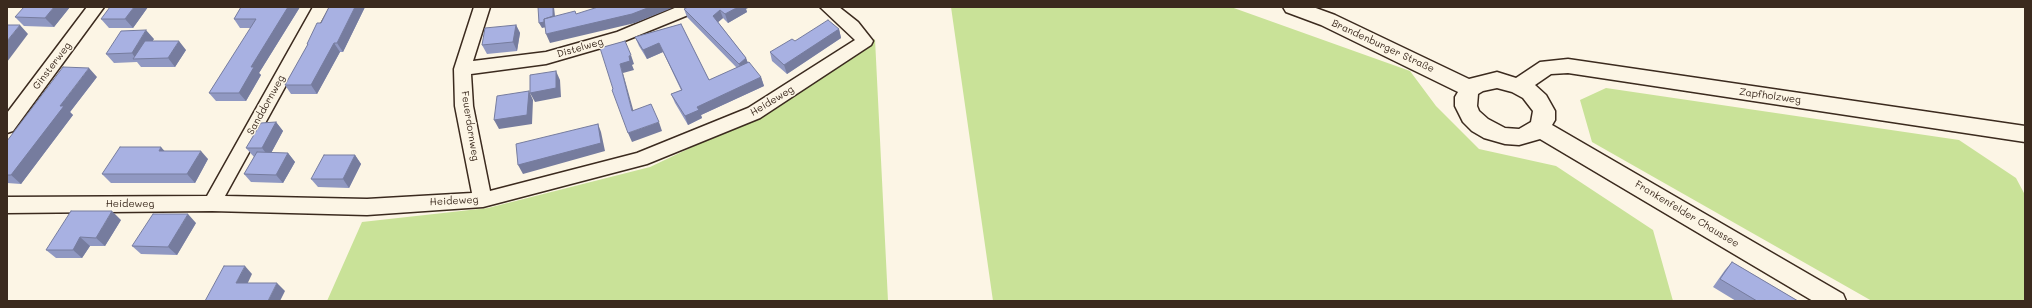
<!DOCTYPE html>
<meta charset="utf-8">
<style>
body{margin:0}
#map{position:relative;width:2032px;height:308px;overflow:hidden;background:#fcf5e5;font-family:Mali,sans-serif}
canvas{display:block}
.frame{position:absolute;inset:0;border:8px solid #3b2a1e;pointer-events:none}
</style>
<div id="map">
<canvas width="2032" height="308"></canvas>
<div class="frame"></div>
</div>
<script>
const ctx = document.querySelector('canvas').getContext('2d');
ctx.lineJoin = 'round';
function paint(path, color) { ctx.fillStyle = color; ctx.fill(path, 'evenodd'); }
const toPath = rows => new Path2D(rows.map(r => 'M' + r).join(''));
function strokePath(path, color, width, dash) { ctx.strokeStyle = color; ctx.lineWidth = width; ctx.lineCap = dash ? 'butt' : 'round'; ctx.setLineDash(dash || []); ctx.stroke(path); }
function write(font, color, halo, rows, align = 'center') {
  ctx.font = font + ' Mali,sans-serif'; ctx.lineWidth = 3; ctx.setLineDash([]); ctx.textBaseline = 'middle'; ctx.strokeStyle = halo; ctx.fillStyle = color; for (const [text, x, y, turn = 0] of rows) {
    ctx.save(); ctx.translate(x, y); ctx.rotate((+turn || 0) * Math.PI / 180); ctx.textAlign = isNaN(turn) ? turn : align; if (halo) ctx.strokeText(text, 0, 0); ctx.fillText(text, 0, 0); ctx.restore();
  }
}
paint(toPath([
 [951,7,1231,7,1410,71,1436,106,1479,149,1556,166,1653,230,1673,301,993,301],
 [875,39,888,301,327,301,362,222,488,208,650,167,766,112],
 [1606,88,1959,140,2016,178,2025,195,2025,301,1872,301,1592,142,1580,100]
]), '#c9e298');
const minor = toPath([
 [87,7,104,7,13,131,7,133,7,113,87,7],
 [313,7,329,7,225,196,367,199,472,193,455,106,454,69,474,7,490,7,473,61,546,52,617,32,677,7,700,7,698,11,622,42,546,64,471,74,473,106,490,191,637,153,748,108,855,40,820,7,839,7,858,22,873,41,871,45,760,118,647,164,483,207,367,215,212,211,7,213,7,197,207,196,313,7]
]);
const tertiary = toPath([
 [1283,7,1313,7,1335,15,1469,79,1497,72,1516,78,1540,62,1568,59,2025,126,2025,142,1568,73,1551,74,1535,85,1546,95,1555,111,1555,120,1552,125,1843,294,1846,301,1813,301,1540,139,1519,145,1505,144,1484,138,1472,131,1463,122,1455,106,1455,97,1458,92,1321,25,1286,12,1283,7],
 [1497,88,1512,92,1523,98,1533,111,1531,122,1519,129,1505,128,1488,119,1479,111,1477,106,1478,94,1483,91,1497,88]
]);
strokePath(minor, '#3b2a1e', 3);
strokePath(tertiary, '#3b2a1e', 3);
paint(minor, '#fcf5e5');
paint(tertiary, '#fcf5e5');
paint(toPath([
 [70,7,54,27,24,26,15,17],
 [148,7,133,28,109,28,101,19],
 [241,7,300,7,259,73,261,75,246,101,216,101,209,93,251,28,240,28,234,19],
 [329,7,365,7,343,52,340,52,317,94,291,94,285,85,308,45,307,44,321,23],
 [684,9,746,9,747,12,728,23,723,18,718,22,746,58,748,63,761,77,764,86,701,115,702,118,688,125,675,103,671,94,681,90,663,52,647,59,639,46,635,37,681,24,709,80,737,68,687,17],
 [516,25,520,33,517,51,487,54,482,45],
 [839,29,841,38,787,74,772,61,770,52,795,41],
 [154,39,152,41,186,50,175,67,141,67,137,62,114,63,106,54],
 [97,77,70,112,73,115,21,184,7,183,7,141],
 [276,122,283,131,271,153,288,153,295,162,283,183,251,182,244,174,254,157,246,148],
 [164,151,208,159,195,183,111,183,102,174],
 [355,155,361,164,349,188,318,187,311,179],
 [121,220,105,246,90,246,82,258,56,258,46,250],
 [196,223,177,255,141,254,132,246],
 [1732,262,1798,301,1736,301,1713,287,1725,270]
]), '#9098c2');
paint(toPath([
 [54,7,70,7,54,27,45,18],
 [134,7,148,7,133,28,125,19],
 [288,7,300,7,259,73,261,75,246,101,239,93,251,67],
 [355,7,365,7,343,52,337,43],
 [553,7,554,7,556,25,542,28,539,23],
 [650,7,671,7,672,8,635,23,550,43,546,34],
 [738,7,750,7,746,9,747,12,728,23,725,14],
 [720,10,723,18,716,24,713,16],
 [20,25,28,34,7,62,7,41],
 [516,25,520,33,517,51,513,42],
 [839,29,841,38,787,74,784,65],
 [146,30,154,39,142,58,136,59,132,53],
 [179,41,186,50,175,67,168,58],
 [334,43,340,52,317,94,311,85],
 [659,43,663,52,647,59,643,50],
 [631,55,634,64,632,65,634,70,623,73,636,120,632,111,620,64,629,56],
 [746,58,749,66,742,72,739,64],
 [89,68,97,77,70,112,73,115,21,184,11,175,60,106],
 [556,71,560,80,561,97,535,102,530,93],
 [761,77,764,86,701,115,702,118,688,125,685,116,697,107],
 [529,91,533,100,532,124,499,129,494,120],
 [276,122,283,131,269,157,262,148],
 [659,122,662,131,632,142,628,133],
 [598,124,601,132,605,151,523,174,518,165],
 [161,147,169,156,159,151],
 [201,151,208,159,195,183,187,174],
 [288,153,295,162,283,183,276,175],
 [355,155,361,164,349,188,343,179],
 [112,211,121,220,105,246,96,238],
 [188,214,196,223,177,255,168,247],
 [80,237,90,246,82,258,73,250],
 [245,266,252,274,244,291,236,283],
 [277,283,285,291,280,301,268,301]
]), '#767c9e');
const building = toPath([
 [24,7,54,7,45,18,15,17,24,7],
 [110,7,134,7,125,19,101,19,110,7],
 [241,7,288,7,251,67,254,67,239,93,209,93,256,19,234,19,241,7],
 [329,7,355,7,337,43,334,43,311,85,285,85,308,44,307,44,317,23,321,23,329,7],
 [538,7,553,7,553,16,544,19,544,22,539,23,538,7],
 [598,7,650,7,632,14,546,34,544,19,575,11,576,14,598,7],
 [688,7,738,7,725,14,720,10,713,16,746,58,739,64,684,9,688,7],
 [828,20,839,29,784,65,770,52,792,39,795,41,828,20],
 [681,24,709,80,749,62,761,77,697,107,699,110,685,116,671,94,682,90,659,43,643,50,635,37,681,24],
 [7,25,20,25,7,41,7,25],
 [516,25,513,42,482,45,485,28,516,25],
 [146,30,132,53,106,54,121,31,146,30],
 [145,41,179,41,168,58,133,59,145,41],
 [625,41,631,55,629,56,630,61,620,64,632,111,651,104,659,122,628,133,612,90,613,89,600,48,625,41],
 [63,67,89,68,60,106,64,106,11,175,7,175,7,141,63,67],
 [556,71,556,88,530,93,530,75,556,71],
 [529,91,527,115,494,120,497,96,529,91],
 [276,122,262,148,246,148,261,123,276,122],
 [598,124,601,143,518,165,516,144,598,124],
 [120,147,161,147,159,151,201,151,187,174,102,174,120,147],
 [257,152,288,153,276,175,244,174,257,152],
 [324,155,355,155,343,179,311,179,324,155],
 [71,211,112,211,96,238,80,237,73,250,46,250,71,211],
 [153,214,188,214,168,247,132,246,153,214],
 [1732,262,1798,301,1757,301,1720,279,1732,262],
 [224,266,245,266,236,283,277,283,268,301,205,301,224,266]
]);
paint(building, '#a8b1e2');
strokePath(building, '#767c9e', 1);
write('10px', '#3b2a1e', '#fcf5e5', [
 ["Brandenburger Straße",1383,46,25],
 ["Distelweg",580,48,-16],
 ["Ginsterweg",52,66,-53],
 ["Zapfholzweg",1770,96,8],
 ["Heideweg",772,101,-31],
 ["Sanddornweg",266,105,-61],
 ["Feuerdornweg",470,126,81],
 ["Heideweg",454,201,-3],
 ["Heideweg",130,204],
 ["Frankenfelder Chaussee",1687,214,31]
]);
</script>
